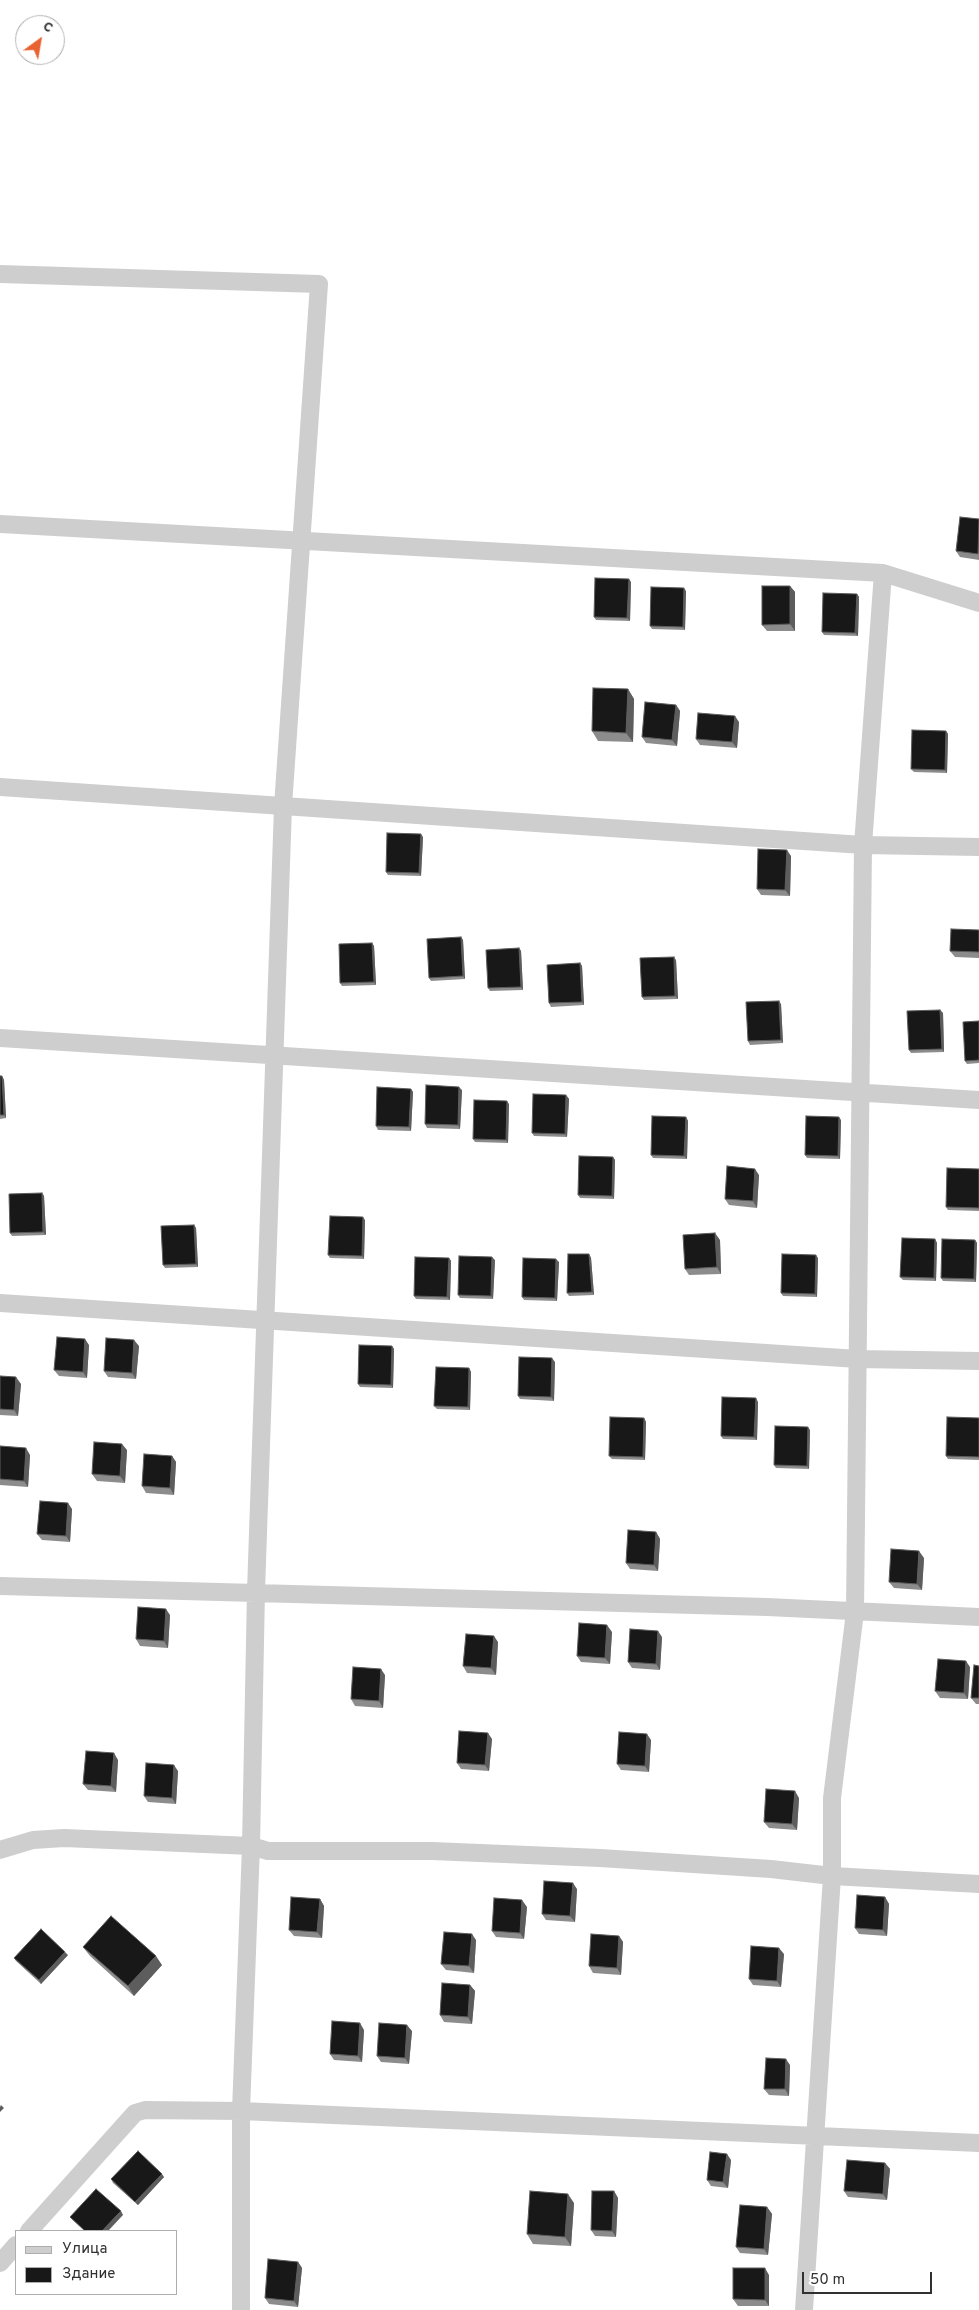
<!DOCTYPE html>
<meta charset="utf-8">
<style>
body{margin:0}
#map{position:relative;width:979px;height:2310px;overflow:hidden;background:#fff;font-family:Overpass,sans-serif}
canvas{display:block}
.legend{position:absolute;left:15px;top:2230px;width:162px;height:65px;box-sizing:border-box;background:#fff;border:1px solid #adadad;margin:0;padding:6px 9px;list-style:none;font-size:15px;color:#313131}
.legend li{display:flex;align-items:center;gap:10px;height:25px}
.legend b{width:25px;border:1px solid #adadad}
.north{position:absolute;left:15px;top:15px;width:50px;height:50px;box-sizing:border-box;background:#fff;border:1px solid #adadad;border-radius:50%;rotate:32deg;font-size:14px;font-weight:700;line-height:20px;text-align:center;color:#313131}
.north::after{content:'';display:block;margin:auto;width:18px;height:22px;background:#e96232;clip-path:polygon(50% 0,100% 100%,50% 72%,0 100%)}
.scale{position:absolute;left:802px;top:2272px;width:130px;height:22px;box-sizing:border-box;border:2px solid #313131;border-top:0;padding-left:6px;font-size:15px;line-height:18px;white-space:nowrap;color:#313131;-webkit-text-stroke:4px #fff;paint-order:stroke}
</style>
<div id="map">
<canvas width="979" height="2310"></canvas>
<ul class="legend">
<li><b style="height:6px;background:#cecece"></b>Улица</li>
<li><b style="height:14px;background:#181818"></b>Здание</li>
</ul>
<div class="north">С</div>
<div class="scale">50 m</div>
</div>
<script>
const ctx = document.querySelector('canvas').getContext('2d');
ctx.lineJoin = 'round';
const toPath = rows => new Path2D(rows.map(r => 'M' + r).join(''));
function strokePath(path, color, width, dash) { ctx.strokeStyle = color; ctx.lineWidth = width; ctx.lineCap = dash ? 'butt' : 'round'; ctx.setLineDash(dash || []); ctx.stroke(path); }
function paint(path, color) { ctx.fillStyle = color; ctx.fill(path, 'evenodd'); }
strokePath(toPath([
 [0,274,319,284,283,806,256,1591,251,1846,241,2111,145,2110,135,2113,29,2231],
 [0,524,883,573,979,603],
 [0,787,863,845,979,847],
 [0,1038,979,1100],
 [0,1303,858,1359,979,1361],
 [0,1586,767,1607,979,1617],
 [0,1850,33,1840,64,1838,251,1846,268,1851,432,1851,600,1858,771,1869,832,1876,979,1884],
 [0,2263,16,2245],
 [241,2310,241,2111,979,2143],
 [804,2310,832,1876,832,1798,855,1612,863,845,883,573]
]), '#cecece', 18);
paint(toPath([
 [979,519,979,560,960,557,956,551],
 [631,582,630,621,596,620,594,617],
 [790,586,795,592,795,631,767,631,762,625],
 [686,591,685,630,652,629,650,626],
 [857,594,859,597,858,636,824,635,822,632],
 [628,689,634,699,633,742,598,741,592,731],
 [676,705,680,711,677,746,646,743,642,737],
 [739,722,737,748,700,745,696,739],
 [946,731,948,734,947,773,914,772,911,769],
 [423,837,421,876,388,875,386,872],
 [791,856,790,896,761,895,757,889],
 [979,930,979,958,955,957,950,951],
 [461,937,463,940,465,979,431,981,429,978],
 [372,943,374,946,376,985,342,986,340,983],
 [519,948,521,951,523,990,490,991,488,988],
 [676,960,678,999,644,1000,642,997],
 [580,963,582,966,584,1005,551,1007,549,1003],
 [781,1004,783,1043,750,1045,748,1041],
 [940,1010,943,1013,944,1052,911,1053,909,1050],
 [979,1021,979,1063,967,1064,965,1061],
 [0,1076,2,1076,4,1080,6,1118,0,1119],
 [411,1089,413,1092,411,1131,378,1130,376,1126],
 [462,1090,460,1129,427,1128,425,1124],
 [566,1095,569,1099,567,1137,534,1136,532,1133],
 [509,1104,508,1143,475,1142,473,1139],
 [686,1117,688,1121,687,1159,653,1158,651,1155],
 [841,1120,840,1159,807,1158,805,1155],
 [613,1157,615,1160,614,1199,580,1198,578,1195],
 [979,1169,979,1211,948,1210,946,1207],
 [759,1175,757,1208,729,1205,725,1199],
 [42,1193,44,1196,46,1235,12,1236,10,1233],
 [365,1220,364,1259,330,1258,328,1255],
 [194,1225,196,1228,198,1267,165,1268,163,1265],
 [935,1239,937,1243,936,1281,903,1280,900,1277],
 [720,1240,721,1274,689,1275,685,1269],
 [975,1240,977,1243,976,1282,943,1281,941,1278],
 [589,1254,591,1258,594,1295,569,1296,567,1293],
 [449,1258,451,1261,450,1300,416,1299,414,1296],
 [818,1258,817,1297,783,1296,781,1293],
 [495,1260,493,1299,460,1298,458,1295],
 [559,1262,557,1301,524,1300,522,1297],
 [89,1345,87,1378,59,1376,54,1370],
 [139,1346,136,1379,108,1377,104,1371],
 [392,1346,394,1349,393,1388,360,1387,358,1384],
 [555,1362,554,1401,520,1399,518,1396],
 [469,1368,471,1372,470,1410,437,1409,434,1406],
 [0,1376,21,1384,18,1416,0,1415],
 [758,1402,757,1440,723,1439,721,1436],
 [644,1418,646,1422,645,1460,612,1459,609,1456],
 [979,1418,979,1460,948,1459,946,1456],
 [810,1430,809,1469,776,1468,774,1465],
 [0,1446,30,1455,28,1487,0,1485],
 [127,1450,125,1483,97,1481,92,1474],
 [172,1456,176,1462,174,1495,146,1493,142,1486],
 [72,1509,70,1542,42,1540,37,1534],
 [656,1532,660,1539,658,1571,630,1569,626,1563],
 [924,1558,922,1590,894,1588,889,1582],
 [170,1615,168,1648,140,1646,136,1639],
 [612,1632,610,1664,581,1662,577,1656],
 [662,1637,660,1670,632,1668,628,1662],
 [498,1642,496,1675,467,1673,463,1666],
 [979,1666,979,1704,976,1704,971,1698],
 [970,1667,968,1699,940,1698,935,1691],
 [385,1675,383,1708,355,1706,351,1699],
 [492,1739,489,1771,461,1769,457,1763],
 [651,1740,649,1772,621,1770,617,1764],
 [118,1760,116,1792,88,1790,83,1784],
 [178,1771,176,1804,148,1802,144,1796],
 [799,1798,797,1830,769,1828,764,1822],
 [577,1889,575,1922,546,1920,542,1914],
 [885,1897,889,1904,887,1936,859,1934,855,1928],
 [320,1899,324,1906,322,1938,294,1936,289,1930],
 [527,1907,524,1939,496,1937,492,1931],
 [619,1936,623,1942,621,1975,593,1973,589,1966],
 [476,1940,474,1973,446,1970,441,1964],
 [83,1947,162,1965,134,1996,90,1956],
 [784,1954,781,1987,753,1985,749,1979],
 [68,1955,41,1984,16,1961,14,1958],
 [470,1985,475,1991,472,2024,444,2022,440,2015],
 [364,2030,362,2062,334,2060,330,2054],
 [412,2031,409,2064,381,2062,377,2056],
 [790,2065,789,2096,769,2095,764,2089],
 [731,2160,728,2188,711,2186,707,2180],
 [885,2163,890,2169,887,2200,848,2197,844,2191],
 [164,2177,138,2205,113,2183,111,2179],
 [614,2191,618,2198,616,2237,595,2236,591,2230],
 [574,2203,571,2246,533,2244,527,2234],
 [767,2207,772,2214,768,2255,740,2253,736,2247],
 [298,2262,302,2268,298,2307,269,2304,265,2298],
 [769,2275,769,2306,738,2306,733,2299]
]), '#8c8c8c');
paint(toPath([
 [629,579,631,582,630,621,627,618],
 [790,586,795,592,795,631,790,624],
 [684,588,686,591,685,630,683,627],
 [857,594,859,597,858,636,855,633],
 [628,689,634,699,633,742,626,733],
 [676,705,680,711,677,746,672,740],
 [735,716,739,722,737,748,732,742],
 [946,731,948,734,947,773,945,770],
 [421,834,423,837,421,876,419,873],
 [787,850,791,856,790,896,785,890],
 [461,937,463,940,465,979,463,976],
 [372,943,374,946,376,985,374,982],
 [519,948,521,951,523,990,521,987],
 [674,957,676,960,678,999,675,996],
 [580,963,582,966,584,1005,582,1002],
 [779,1001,781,1004,783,1043,781,1040],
 [940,1010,943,1013,944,1052,942,1049],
 [2,1076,4,1080,6,1118,4,1115],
 [459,1087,462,1090,460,1129,458,1125],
 [411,1089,413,1092,411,1131,409,1127],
 [566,1095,569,1099,567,1137,565,1134],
 [507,1101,509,1104,508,1143,506,1140],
 [686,1117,688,1121,687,1159,684,1156],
 [839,1117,841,1120,840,1159,838,1156],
 [613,1157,615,1160,614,1199,612,1196],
 [755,1169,759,1175,757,1208,753,1201],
 [42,1193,44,1196,46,1235,43,1232],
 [363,1217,365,1220,364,1259,362,1256],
 [194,1225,196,1228,198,1267,196,1264],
 [715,1233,720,1240,721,1274,717,1267],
 [935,1239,937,1243,936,1281,934,1278],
 [975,1240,977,1243,976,1282,974,1279],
 [589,1254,591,1258,594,1295,592,1292],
 [816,1255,818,1258,817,1297,815,1294],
 [492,1257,495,1260,493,1299,491,1296],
 [449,1258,451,1261,450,1300,447,1297],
 [556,1259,559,1262,557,1301,555,1298],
 [85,1339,89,1345,87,1378,83,1372],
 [134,1340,139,1346,136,1379,132,1373],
 [392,1346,394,1349,393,1388,391,1385],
 [552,1358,555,1362,554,1401,551,1397],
 [469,1368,471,1372,470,1410,468,1407],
 [16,1377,21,1384,18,1416,14,1410],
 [756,1398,758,1402,757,1440,754,1437],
 [644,1418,646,1422,645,1460,643,1457],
 [808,1427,810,1430,809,1469,807,1466],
 [122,1444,127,1450,125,1483,120,1476],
 [26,1448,30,1455,28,1487,24,1481],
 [172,1456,176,1462,174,1495,170,1488],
 [68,1503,72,1509,70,1542,66,1536],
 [656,1532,660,1539,658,1571,654,1565],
 [919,1551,924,1558,922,1590,917,1584],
 [166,1609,170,1615,168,1648,164,1641],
 [607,1625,612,1632,610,1664,605,1658],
 [658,1631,662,1637,660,1670,656,1664],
 [494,1636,498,1642,496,1675,491,1668],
 [966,1661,970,1667,968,1699,964,1693],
 [381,1669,385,1675,383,1708,379,1701],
 [488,1733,492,1739,489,1771,485,1765],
 [647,1734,651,1740,649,1772,645,1766],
 [114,1753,118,1760,116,1792,111,1786],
 [174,1765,178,1771,176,1804,172,1798],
 [795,1791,799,1798,797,1830,792,1824],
 [573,1883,577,1889,575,1922,570,1916],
 [885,1897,889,1904,887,1936,883,1930],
 [320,1899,324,1906,322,1938,317,1932],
 [522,1900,527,1907,524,1939,520,1933],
 [472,1934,476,1940,474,1973,469,1966],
 [619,1936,623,1942,621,1975,617,1968],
 [779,1948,784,1954,781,1987,777,1981],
 [65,1952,68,1955,41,1984,39,1980],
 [156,1956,162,1965,134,1996,128,1986],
 [470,1985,475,1991,472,2024,468,2017],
 [360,2023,364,2030,362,2062,358,2056],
 [407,2025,412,2031,409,2064,405,2058],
 [786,2059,790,2065,789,2096,785,2089],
 [1,2105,4,2108,0,2112,0,2107],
 [727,2154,731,2160,728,2188,723,2182],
 [885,2163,890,2169,887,2200,883,2194],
 [162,2174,164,2177,138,2205,135,2202],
 [614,2191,618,2198,616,2237,612,2231],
 [568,2194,574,2203,571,2246,565,2237],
 [767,2207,772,2214,768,2255,764,2249],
 [121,2211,123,2215,108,2231,102,2231],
 [298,2262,302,2268,298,2307,294,2301],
 [765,2268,769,2275,769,2306,765,2300]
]), '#5d5d5d');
const building = toPath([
 [960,517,979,519,978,554,956,551,960,517],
 [595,578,629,579,627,618,594,617,595,578],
 [762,586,790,586,790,624,762,625,762,586],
 [651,587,684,588,683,627,650,626,651,587],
 [823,593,857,594,855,633,822,632,823,593],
 [593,688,628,689,626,733,592,731,593,688],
 [645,702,676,705,672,740,642,737,645,702],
 [698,713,735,716,732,742,696,739,698,713],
 [912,730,946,731,945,770,911,769,912,730],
 [387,833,421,834,419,873,386,872,387,833],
 [758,849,787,850,785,890,757,889,758,849],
 [951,929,979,930,979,952,950,951,951,929],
 [461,937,463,976,429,978,427,939,461,937],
 [372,943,374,982,340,983,339,944,372,943],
 [519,948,521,987,488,988,486,950,519,948],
 [674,957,675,996,642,997,640,958,674,957],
 [580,963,582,1002,549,1003,547,965,580,963],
 [779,1001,781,1040,748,1041,746,1002,779,1001],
 [940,1010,942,1049,909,1050,907,1011,940,1010],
 [979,1021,979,1060,965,1061,963,1022,979,1021],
 [0,1076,2,1076,4,1115,0,1115,0,1076],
 [426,1085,459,1087,458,1125,425,1124,426,1085],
 [377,1087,411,1089,409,1127,376,1126,377,1087],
 [533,1094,566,1095,565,1134,532,1133,533,1094],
 [474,1100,507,1101,506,1140,473,1139,474,1100],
 [652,1116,686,1117,684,1156,651,1155,652,1116],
 [806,1116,839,1117,838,1156,805,1155,806,1116],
 [579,1156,613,1157,612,1196,578,1195,579,1156],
 [727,1166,755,1169,753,1201,725,1199,727,1166],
 [947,1168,979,1169,979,1208,946,1207,947,1168],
 [42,1193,43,1232,10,1233,9,1194,42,1193],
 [330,1216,363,1217,362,1256,328,1255,330,1216],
 [194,1225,196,1264,163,1265,161,1226,194,1225],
 [715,1233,717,1267,685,1269,683,1235,715,1233],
 [902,1238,935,1239,934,1278,900,1277,902,1238],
 [942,1239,975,1240,974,1279,941,1278,942,1239],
 [568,1254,589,1254,592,1292,567,1293,568,1254],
 [782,1254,816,1255,815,1294,781,1293,782,1254],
 [459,1256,492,1257,491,1296,458,1295,459,1256],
 [415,1257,449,1258,447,1297,414,1296,415,1257],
 [523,1258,556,1259,555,1298,522,1297,523,1258],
 [57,1337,85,1339,83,1372,54,1370,57,1337],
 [106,1338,134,1340,132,1373,104,1371,106,1338],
 [359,1345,392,1346,391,1385,358,1384,359,1345],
 [519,1357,552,1358,551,1397,518,1396,519,1357],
 [436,1367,469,1368,468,1407,434,1406,436,1367],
 [0,1376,16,1377,14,1410,0,1409,0,1376],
 [722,1397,756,1398,754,1437,721,1436,722,1397],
 [610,1417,644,1418,643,1457,609,1456,610,1417],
 [947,1417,979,1418,979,1457,946,1456,947,1417],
 [775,1426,808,1427,807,1466,774,1465,775,1426],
 [94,1442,122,1444,120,1476,92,1474,94,1442],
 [0,1446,26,1448,24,1481,0,1479,0,1446],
 [144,1454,172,1456,170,1488,142,1486,144,1454],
 [40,1501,68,1503,66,1536,37,1534,40,1501],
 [628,1530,656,1532,654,1565,626,1563,628,1530],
 [891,1549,919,1551,917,1584,889,1582,891,1549],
 [138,1607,166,1609,164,1641,136,1639,138,1607],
 [579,1623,607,1625,605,1658,577,1656,579,1623],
 [630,1629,658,1631,656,1664,628,1662,630,1629],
 [466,1634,494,1636,491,1668,463,1666,466,1634],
 [938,1659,966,1661,964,1693,935,1691,938,1659],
 [974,1665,979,1666,979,1698,971,1698,974,1665],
 [353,1667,381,1669,379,1701,351,1699,353,1667],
 [459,1731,488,1733,485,1765,457,1763,459,1731],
 [619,1732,647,1734,645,1766,617,1764,619,1732],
 [86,1751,114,1753,111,1786,83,1784,86,1751],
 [146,1763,174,1765,172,1798,144,1796,146,1763],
 [766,1789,795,1791,792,1824,764,1822,766,1789],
 [544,1881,573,1883,570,1916,542,1914,544,1881],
 [857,1895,885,1897,883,1930,855,1928,857,1895],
 [291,1897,320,1899,317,1932,289,1930,291,1897],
 [494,1898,522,1900,520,1933,492,1931,494,1898],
 [111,1916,156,1956,128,1986,83,1947,111,1916],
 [41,1929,65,1952,39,1980,14,1958,41,1929],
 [444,1932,472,1934,469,1966,441,1964,444,1932],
 [591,1934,619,1936,617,1968,589,1966,591,1934],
 [751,1946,779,1948,777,1981,749,1979,751,1946],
 [442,1983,470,1985,468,2017,440,2015,442,1983],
 [332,2021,360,2023,358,2056,330,2054,332,2021],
 [379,2023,407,2025,405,2058,377,2056,379,2023],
 [766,2058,786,2059,785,2089,764,2089,766,2058],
 [138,2151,162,2174,135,2202,111,2179,138,2151],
 [710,2152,727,2154,723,2182,707,2180,710,2152],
 [847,2160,885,2163,883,2194,844,2191,847,2160],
 [96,2189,121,2211,102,2231,85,2231,70,2217,96,2189],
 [530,2191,568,2194,565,2237,527,2234,530,2191],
 [592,2191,614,2191,612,2231,591,2230,592,2191],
 [740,2205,767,2207,764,2249,736,2247,740,2205],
 [268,2259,298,2262,294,2301,265,2298,268,2259],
 [733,2268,765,2268,765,2300,733,2299,733,2268]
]);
paint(building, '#181818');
strokePath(building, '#5d5d5d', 1);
</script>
